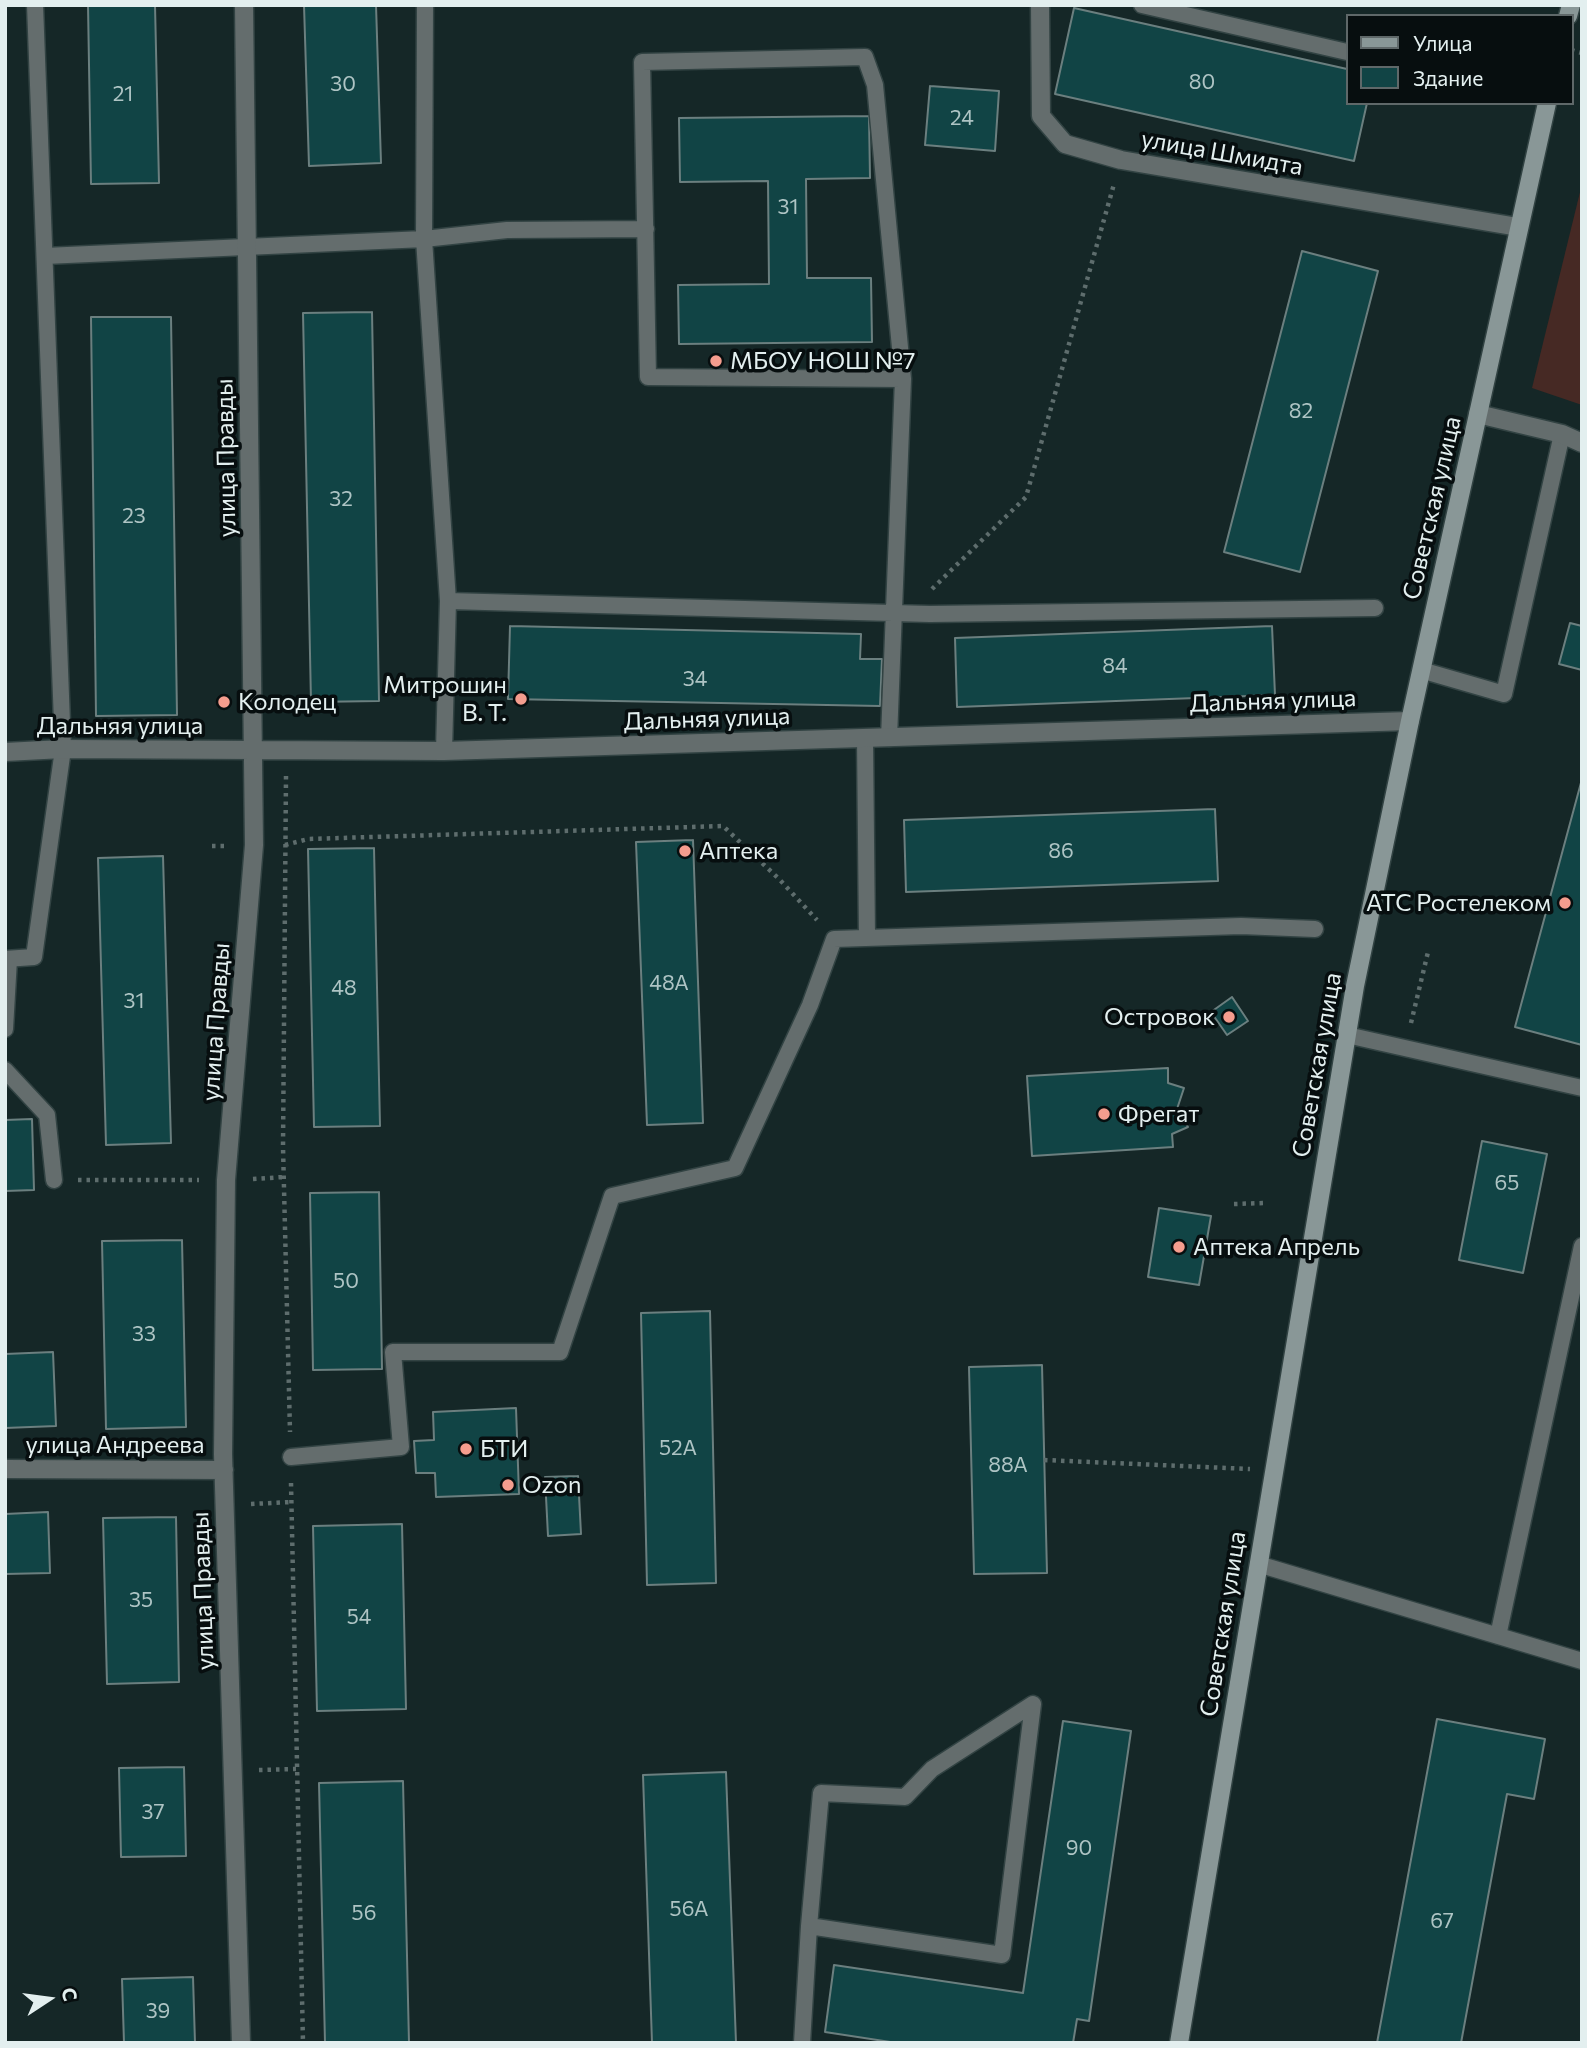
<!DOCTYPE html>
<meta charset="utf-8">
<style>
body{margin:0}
#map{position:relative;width:1587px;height:2048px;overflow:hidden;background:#152727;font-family:Commissioner,sans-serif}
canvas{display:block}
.frame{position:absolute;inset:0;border:7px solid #e3efef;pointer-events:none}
.legend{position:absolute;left:1346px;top:14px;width:228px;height:91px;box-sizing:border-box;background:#070e0f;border:2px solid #5f6869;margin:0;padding:9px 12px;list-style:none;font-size:21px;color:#e3efef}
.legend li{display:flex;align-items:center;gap:14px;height:35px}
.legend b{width:35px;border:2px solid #5f6869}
.north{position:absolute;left:14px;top:1964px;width:70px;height:70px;-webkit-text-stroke:5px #070e0f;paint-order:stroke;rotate:77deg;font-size:19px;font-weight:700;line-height:28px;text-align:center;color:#e3efef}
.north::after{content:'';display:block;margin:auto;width:24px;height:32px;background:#e3efef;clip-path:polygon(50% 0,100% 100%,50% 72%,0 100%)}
</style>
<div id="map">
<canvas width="1587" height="2048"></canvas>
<div class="frame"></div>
<ul class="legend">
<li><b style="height:9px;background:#899797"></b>Улица</li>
<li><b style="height:19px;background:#114445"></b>Здание</li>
</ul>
<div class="north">С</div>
</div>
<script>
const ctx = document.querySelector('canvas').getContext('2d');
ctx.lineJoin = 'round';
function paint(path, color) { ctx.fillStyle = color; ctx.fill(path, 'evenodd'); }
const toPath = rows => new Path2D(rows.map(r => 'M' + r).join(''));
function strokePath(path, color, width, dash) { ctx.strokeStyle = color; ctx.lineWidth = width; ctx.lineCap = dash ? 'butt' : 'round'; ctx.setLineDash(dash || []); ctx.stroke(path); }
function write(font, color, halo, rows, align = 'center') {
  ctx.font = font + ' Commissioner,sans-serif'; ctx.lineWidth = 7; ctx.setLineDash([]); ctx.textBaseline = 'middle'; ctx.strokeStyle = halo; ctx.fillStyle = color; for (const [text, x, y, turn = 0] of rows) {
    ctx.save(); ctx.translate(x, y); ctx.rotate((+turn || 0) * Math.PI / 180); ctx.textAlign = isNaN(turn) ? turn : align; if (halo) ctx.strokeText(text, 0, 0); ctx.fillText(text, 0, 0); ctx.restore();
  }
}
paint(toPath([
 [1582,184,1582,405,1532,388]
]), '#462924');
const building = toPath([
 [88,5,155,5,159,183,91,184,88,5],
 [304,5,376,5,381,163,309,166,304,5],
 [1074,8,1347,69,1347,103,1367,103,1354,161,1055,94,1074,8],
 [930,86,999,91,995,151,925,145,930,86],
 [869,116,870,178,806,179,807,278,871,278,872,342,679,344,678,285,769,284,768,181,680,182,679,118,869,116],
 [1302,251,1378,271,1300,572,1224,552,1302,251],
 [372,312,379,701,311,702,303,313,372,312],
 [91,317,171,317,177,715,96,716,91,317],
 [1570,623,1582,626,1582,670,1559,664,1570,623],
 [510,626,861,634,860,659,882,659,880,706,508,699,510,626],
 [1272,626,1275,695,957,707,955,638,1272,626],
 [1582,779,1582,1045,1515,1027,1582,779],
 [1215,809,1218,881,906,892,904,820,1215,809],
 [693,840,703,1123,647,1125,636,842,693,840],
 [374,848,380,1126,314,1127,308,849,374,848],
 [163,856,171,1143,106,1145,98,858,163,856],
 [1232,997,1248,1021,1227,1035,1211,1012,1232,997],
 [1168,1068,1168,1083,1184,1088,1177,1109,1188,1127,1172,1134,1173,1147,1032,1156,1027,1076,1168,1068],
 [32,1119,34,1190,5,1191,5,1120,32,1119],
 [1482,1141,1547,1154,1523,1273,1459,1260,1482,1141],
 [379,1192,382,1369,313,1370,310,1193,379,1192],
 [1159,1208,1211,1216,1199,1285,1148,1277,1159,1208],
 [182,1240,186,1427,106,1429,102,1241,182,1240],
 [710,1311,716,1583,647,1585,641,1313,710,1311],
 [53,1352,56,1426,5,1428,5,1354,53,1352],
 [1042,1365,1047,1573,974,1574,969,1367,1042,1365],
 [516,1408,519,1494,436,1497,435,1473,416,1473,414,1441,434,1440,433,1412,516,1408],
 [578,1476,581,1534,548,1536,545,1477,578,1476],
 [48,1512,50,1573,5,1574,5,1514,48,1512],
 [176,1517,179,1682,107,1684,103,1518,176,1517],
 [402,1524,406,1709,317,1711,313,1526,402,1524],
 [1437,1719,1545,1739,1534,1799,1507,1794,1461,2043,1377,2043,1437,1719],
 [1063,1721,1131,1731,1089,2021,1077,2019,1073,2043,897,2043,825,2032,834,1965,1023,1993,1063,1721],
 [184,1767,186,1856,121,1857,119,1768,184,1767],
 [726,1772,736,2043,652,2043,643,1775,726,1772],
 [403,1781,409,2043,325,2043,319,1783,403,1781],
 [193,1977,195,2043,124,2043,122,1979,193,1977]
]);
paint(building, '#114445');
strokePath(building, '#6b7f7f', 2);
const lane = toPath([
 [425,5,424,239,448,601,444,751],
 [1142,5,1347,52],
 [45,256,424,239,507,230,646,229],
 [448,601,930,614,1375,608],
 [1421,670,1504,694,1562,434],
 [889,738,903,379,648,377,642,62,865,57,875,85,903,379],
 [865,739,867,938],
 [5,959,34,957,63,749,35,5],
 [5,1029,9,959],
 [1347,1035,1582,1088],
 [5,1070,47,1115,54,1180],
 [291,1457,401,1447,393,1352,560,1352,612,1196,735,1168,810,1005,834,939,1241,926,1315,929],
 [1258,1564,1582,1661],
 [1498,1636,1582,1246],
 [802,2043,809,1926,821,1793,905,1797,932,1769,1033,1704,1002,1955,809,1926]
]);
const street = toPath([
 [1040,5,1041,116,1065,144,1121,160,1518,227],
 [1478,414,1562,434,1582,443],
 [5,752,63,749,444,751,1410,721],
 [5,1469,224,1470],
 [241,2043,223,1454,226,1180,254,845,244,5]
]);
const secondary = toPath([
 [1568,16,1571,5],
 [1179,2043,1355,986,1410,721,1547,103]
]);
strokePath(lane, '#324343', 19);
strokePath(street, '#324343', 21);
strokePath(secondary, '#324343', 21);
strokePath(toPath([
 [1571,50,1582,53],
 [932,589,1026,497,1114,184],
 [286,776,283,1147,290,1432],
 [285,845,308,839,723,826,779,879,817,920],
 [212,846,227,846],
 [1411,1023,1428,952],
 [253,1179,284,1177],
 [78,1180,199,1180],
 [1234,1204,1264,1203],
 [1044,1460,1250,1469],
 [291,1483,303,2043],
 [251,1504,292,1502],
 [259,1770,296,1769]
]), '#5e6d6d', 4.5, [3.5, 5]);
strokePath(lane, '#646d6d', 16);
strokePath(street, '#646d6d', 18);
strokePath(secondary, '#899797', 18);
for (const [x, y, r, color] of [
 [716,361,7,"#f59d8e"],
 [521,699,7,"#f59d8e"],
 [224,702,7,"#f59d8e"],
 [685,851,7,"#f59d8e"],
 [1565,903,7,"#f59d8e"],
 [1229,1017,7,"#f59d8e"],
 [1104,1114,7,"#f59d8e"],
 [1179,1247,7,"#f59d8e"],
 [466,1449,7,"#f59d8e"],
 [508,1485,7,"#f59d8e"]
]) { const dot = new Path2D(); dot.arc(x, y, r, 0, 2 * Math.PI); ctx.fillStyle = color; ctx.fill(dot); strokePath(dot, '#070e0f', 2.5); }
write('21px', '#aec4c4', null, [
 ["80",1202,82],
 ["30",343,84],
 ["21",123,94],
 ["24",962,118],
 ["31",788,207],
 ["82",1301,411],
 ["32",341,499],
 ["23",134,516],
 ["84",1115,666],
 ["34",695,679],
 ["86",1061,851],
 ["48А",669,983],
 ["48",344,988],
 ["31",134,1001],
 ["65",1507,1183],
 ["50",346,1281],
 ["33",144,1334],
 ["52А",678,1448],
 ["88А",1008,1465],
 ["35",141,1600],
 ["54",359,1617],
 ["37",153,1812],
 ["90",1079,1848],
 ["56А",689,1909],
 ["56",364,1913],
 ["67",1442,1921],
 ["39",158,2011]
]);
write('24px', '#e3efef', '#070e0f', [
 ["улица Шмидта",1222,153,10],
 ["улица Правды",226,458,-91],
 ["Советская улица",1432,508,-77],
 ["Дальняя улица",1273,701,-2],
 ["Дальняя улица",707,719,-2],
 ["Дальняя улица",120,726],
 ["улица Правды",216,1022,-86],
 ["Советская улица",1317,1065,-80],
 ["улица Андреева",115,1445],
 ["улица Правды",203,1591,-92],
 ["Советская улица",1223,1624,-81]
]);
write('24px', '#e3efef', '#070e0f', [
 ["МБОУ НОШ №7",730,361],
 ["Митрошин",507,685,"right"],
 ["В. Т.",507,713,"right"],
 ["Колодец",238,702],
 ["Аптека",699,851],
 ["АТС Ростелеком",1551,903,"right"],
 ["Островок",1215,1017,"right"],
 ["Фрегат",1118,1114],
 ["Аптека Апрель",1193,1247],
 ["БТИ",480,1449],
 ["Ozon",522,1485]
], 'left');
</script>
